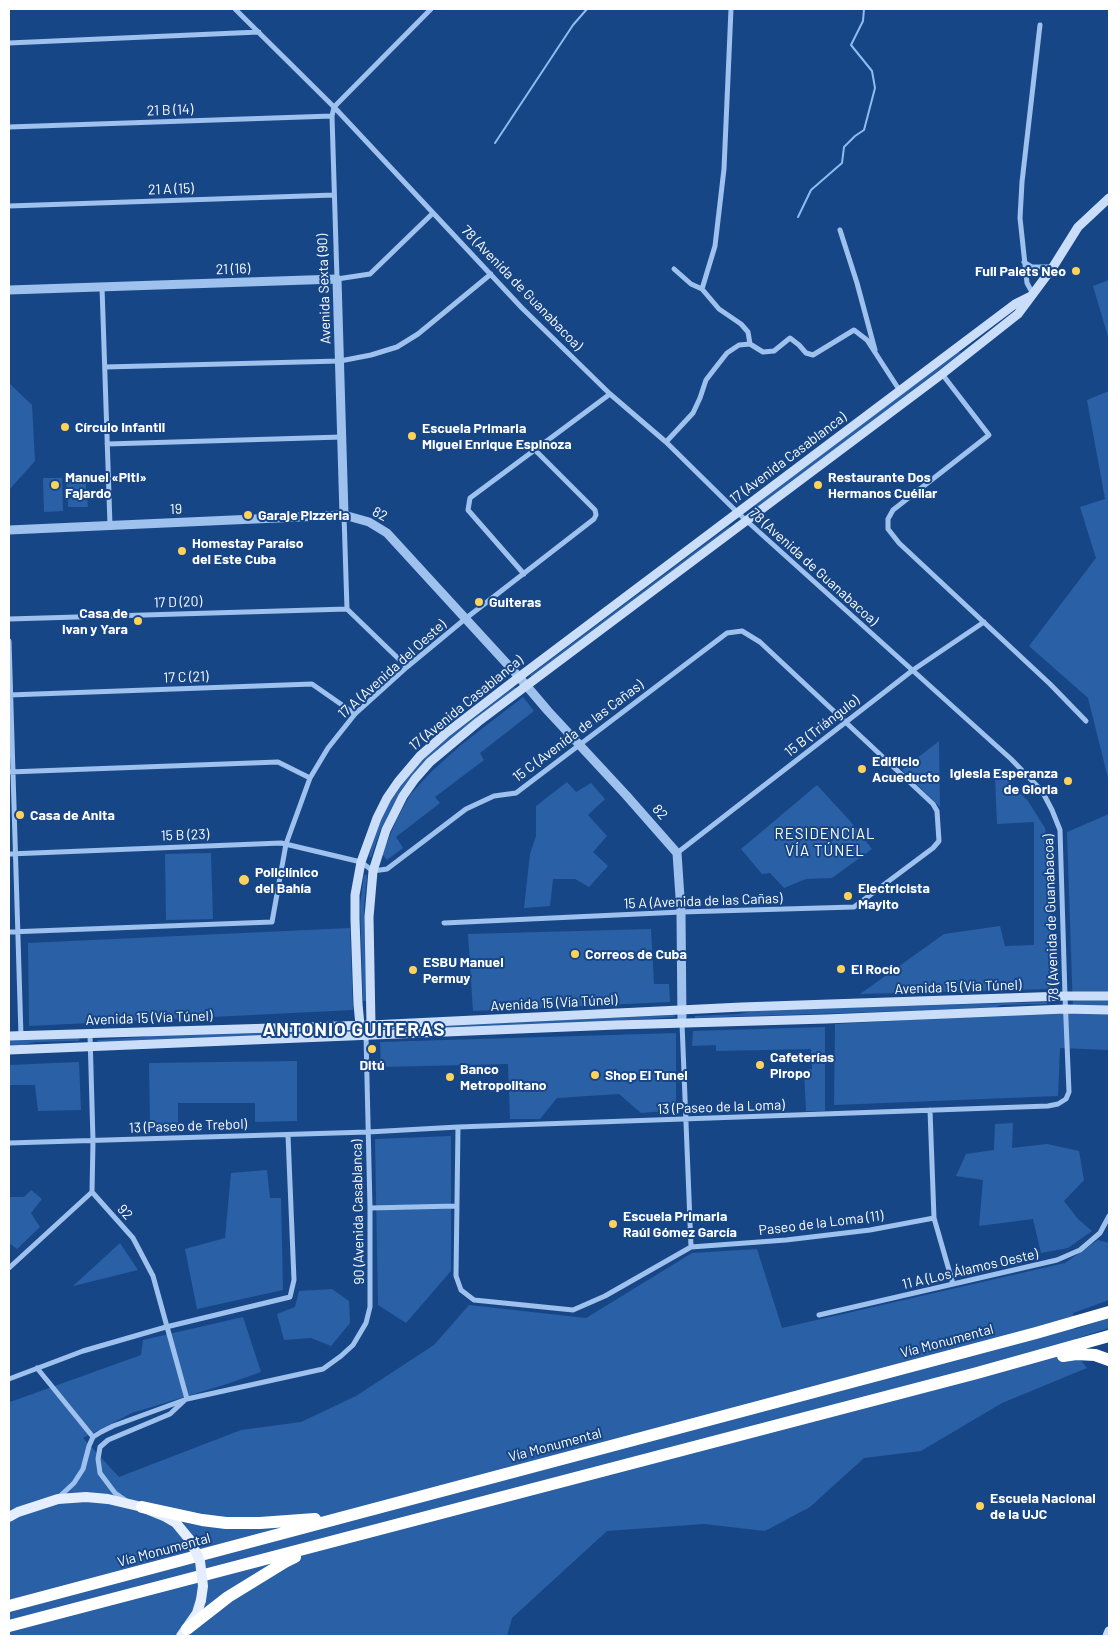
<!DOCTYPE html>
<meta charset="utf-8">
<style>
body{margin:0}
#map{position:relative;width:1118px;height:1645px;overflow:hidden;background:#174687;font-family:Barlow,sans-serif}
canvas{display:block}
.frame{position:absolute;inset:0;border:10px solid #fff;pointer-events:none}
</style>
<div id="map">
<canvas width="1118" height="1645"></canvas>
<div class="frame"></div>
</div>
<script>
const ctx = document.querySelector('canvas').getContext('2d');
ctx.lineJoin = 'round';
function paint(path, color) { ctx.fillStyle = color; ctx.fill(path, 'evenodd'); }
const toPath = rows => new Path2D(rows.map(r => 'M' + r).join(''));
function strokePath(path, color, width, dash) { ctx.strokeStyle = color; ctx.lineWidth = width; ctx.lineCap = dash ? 'butt' : 'round'; ctx.setLineDash(dash || []); ctx.stroke(path); }
function write(font, color, halo, rows, align = 'center') {
  ctx.font = font + ' Barlow,sans-serif'; ctx.lineWidth = 4; ctx.setLineDash([]); ctx.textBaseline = 'middle'; ctx.strokeStyle = halo; ctx.fillStyle = color; for (const [text, x, y, turn = 0] of rows) {
    ctx.save(); ctx.translate(x, y); ctx.rotate((+turn || 0) * Math.PI / 180); ctx.textAlign = isNaN(turn) ? turn : align; if (halo) ctx.strokeText(text, 0, 0); ctx.fillText(text, 0, 0); ctx.restore();
  }
}
paint(toPath([
 [1109,280,1109,340,1093,286],
 [958,351,961,353,757,509,754,506],
 [9,383,32,405,35,461,9,490],
 [1109,391,1109,782,1088,698,1029,646,1096,558,1080,507,1105,499,1087,400],
 [62,478,63,511,44,512,43,478],
 [66,480,86,480,86,489,67,490],
 [87,497,88,507,68,507,68,498],
 [729,526,731,529,532,677,530,675],
 [514,687,516,689,409,780,394,803,381,829,371,857,369,857,377,827,390,801,406,779,425,757,441,743],
 [523,697,534,711,480,753,484,760,435,797,440,803,396,837,403,848,387,860,382,854,397,819,410,795,431,772,461,745],
 [939,741,940,807,902,770],
 [999,772,1028,801,1045,828,1049,854,1052,989,860,994,944,934,1000,926,1005,946,1034,945,1034,822,997,824,995,777],
 [567,782,576,792,591,783,605,799,588,815,607,836,593,852,608,866,589,887,575,879,553,879,550,906,524,908,530,854,536,836,536,806],
 [817,785,850,821,872,849,832,878,806,879,784,888,770,873,762,874,741,849],
 [1109,814,1109,1050,1060,1048,1058,1096,834,1105,835,1024,1073,1011,1067,832],
 [211,853,213,919,166,920,165,854],
 [364,875,367,875,364,908,367,1001,363,1001,360,905],
 [350,928,353,1010,29,1026,28,943],
 [651,929,654,984,669,984,670,1002,473,1011,468,934],
 [1047,1002,1047,1004,1001,1005,994,1008,695,1018,695,1016,739,1014,756,1010],
 [674,1015,675,1017,619,1021,374,1032,374,1030,429,1028,435,1026],
 [825,1027,825,1111,806,1111,804,1070,812,1069,811,1049,716,1051,716,1045,692,1046,693,1031],
 [357,1029,357,1030,306,1032,302,1034,98,1042,97,1040,145,1037,155,1034],
 [676,1033,676,1110,641,1113,619,1094,557,1098,540,1119,510,1119,508,1064,381,1067,380,1042],
 [80,1038,79,1041,35,1042,22,1045,9,1046,9,1040],
 [297,1061,297,1121,255,1122,255,1103,178,1103,178,1126,150,1126,149,1063],
 [79,1062,81,1110,38,1111,35,1085,9,1085,9,1065],
 [1013,1123,1012,1148,1047,1144,1079,1151,1084,1180,1064,1201,1078,1219,1092,1231,1068,1248,1041,1253,1033,1219,979,1226,983,1180,956,1176,966,1154,994,1150,995,1124],
 [451,1136,451,1271,406,1323,378,1305,375,1139],
 [267,1170,270,1198,281,1198,283,1290,197,1309,185,1249,225,1238,231,1173],
 [31,1190,42,1199,31,1213,40,1227,17,1249,9,1243,9,1197,24,1197],
 [1098,1240,1109,1243,1109,1300,1073,1313,1075,1329,1109,1318,1109,1328,1075,1339,1076,1354,1087,1368,1002,1403,921,1451,864,1458,810,1507,765,1531,704,1524,607,1531,512,1618,507,1636,9,1636,9,1401,10,1402,141,1355,143,1340,243,1317,261,1372,230,1383,132,1413,83,1438,119,1477,241,1430,301,1422,356,1396,434,1345,469,1305,586,1318,692,1253,757,1249,782,1328,1065,1263],
 [120,1243,138,1270,73,1286],
 [332,1289,349,1301,350,1323,331,1346,311,1338,284,1340,277,1314,295,1307,299,1291]
]), '#2a60a5');
strokePath(toPath([
 [495,143,573,25,587,9],
 [798,217,811,190,842,163,844,147,855,136,864,130,875,88,872,71,851,45,863,21,864,9]
]), '#90bbf0', 2);
strokePath(toPath([
 [431,9,334,107,332,116,337,279,370,274,433,213],
 [9,43,259,32],
 [9,127,332,116],
 [9,206,334,195],
 [840,230,857,283,875,350],
 [1024,262,1032,267,1052,267],
 [674,269,691,284,702,289,719,309,741,324,748,332,750,344],
 [102,287,110,525],
 [702,289,715,246,724,169,731,9],
 [1033,294,1027,283,1020,218,1022,182,1040,25],
 [105,367,340,361,371,355,397,347,418,334,491,274],
 [942,374,989,435,893,510,888,519,888,529,899,543,1050,684,1086,721],
 [666,442,693,413,700,398,706,380,716,367,727,353,739,345,750,344,763,352,774,351,790,338,799,345,806,353,813,355,854,330,867,340,900,391],
 [107,444,342,437],
 [344,515,347,609],
 [524,574,468,510,470,498,610,394],
 [347,609,407,667],
 [9,619,347,609],
 [9,641,21,1036],
 [9,695,312,684,355,714],
 [9,772,278,762,310,778],
 [677,853,913,670,984,622],
 [9,854,281,843,361,862,373,871,387,869,466,809,494,796,516,793,727,633,742,631,760,642,933,804,937,811,939,841,933,848,854,907,681,912,444,923],
 [9,932,272,922,286,844,310,778,328,748,355,714,407,667,465,619,594,519,596,515,595,510,535,450],
 [682,1023,691,1247],
 [90,1034,93,1141,92,1192,133,1238,153,1276,187,1399],
 [930,1110,934,1218,953,1284],
 [458,1127,456,1276,461,1290,474,1300,573,1310,605,1296,691,1247,786,1240,870,1230,934,1218],
 [9,1143,368,1132,458,1127,1048,1106,1058,1104,1066,1099,1069,1092,1065,996,1060,830,1052,810,1042,791,1011,759,738,513,666,442,610,394,522,308,334,107,235,9],
 [370,1208,456,1206],
 [9,1268,92,1192],
 [819,1315,1057,1260,1080,1250,1100,1233,1109,1216],
 [37,1368,93,1437],
 [9,1379,83,1351,166,1327,290,1297,294,1280,288,1135],
 [58,1498,74,1483,83,1469,89,1446,93,1437,101,1432,113,1426,187,1399,323,1369,341,1356,353,1345,366,1323,370,1307,370,1208,366,1036],
 [125,1500,115,1493,100,1473,98,1459,100,1447,108,1440,170,1414,186,1399]
]), '#9ec1ed', 5);
strokePath(toPath([
 [9,290,337,279,344,515],
 [9,530,344,515,369,522,387,533,519,677,548,711,626,795,677,853,681,912,682,1023]
]), '#9ec1ed', 9);
strokePath(toPath([
 [362,1030,360,1025,358,1004,355,919,355,895,361,862,377,818,387,798,398,782,420,756,445,734,519,677,1015,304,1031,296],
 [9,1036,371,1025,742,1007,1065,996,1109,996],
 [366,1036,371,1025,369,917,373,871,386,830,403,796,415,779,430,762,478,722,942,374,1018,314,1053,267,1078,227,1109,198],
 [9,1050,616,1025,826,1019,1065,1009,1109,1010],
 [1107,1636,1109,1631]
]), '#cbdef9', 9);
strokePath(toPath([
 [9,1517,18,1512,58,1499,86,1497,108,1499,142,1507,164,1516,176,1523,190,1540],
 [181,1636,197,1613,201,1600]
]), '#e4eeff', 10);
strokePath(toPath([
 [1063,1356,1076,1354,1095,1355,1109,1360],
 [142,1507,202,1520,226,1523,260,1523,315,1519],
 [9,1606,1036,1333,1109,1312],
 [9,1626,977,1373,1109,1336],
 [187,1629,228,1597,285,1562,295,1557]
]), '#fff', 12);
strokePath(toPath([
 [190,1540,200,1561,203,1586,201,1600]
]), '#e4eeff', 10);
for (const [x, y, r, color] of [
 [1076,271,5,"#ffd25a"],
 [65,427,5,"#ffd25a"],
 [412,436,5,"#ffd25a"],
 [55,485,5,"#ffd25a"],
 [818,485,5,"#ffd25a"],
 [248,515,5,"#ffd25a"],
 [182,551,5,"#ffd25a"],
 [479,602,5,"#ffd25a"],
 [138,621,5,"#ffd25a"],
 [862,769,5,"#ffd25a"],
 [1068,781,5,"#ffd25a"],
 [20,815,5,"#ffd25a"],
 [244,880,6,"#ffd25a"],
 [848,896,5,"#ffd25a"],
 [575,954,5,"#ffd25a"],
 [841,969,5,"#ffd25a"],
 [413,970,5,"#ffd25a"],
 [372,1049,5,"#ffd25a"],
 [760,1065,5,"#ffd25a"],
 [595,1075,5,"#ffd25a"],
 [450,1077,5,"#ffd25a"],
 [613,1224,5,"#ffd25a"],
 [980,1506,5,"#ffd25a"]
]) { const dot = new Path2D(); dot.arc(x, y, r, 0, 2 * Math.PI); ctx.fillStyle = color; ctx.fill(dot); strokePath(dot, '#174687', 2); }
write('14px', '#fff', '#174687', [
 ["21 B (14)",170,110,-2],
 ["21 A (15)",171,189,-2],
 ["21 (16)",233,269,-2],
 ["78 (Avenida de Guanabacoa)",522,288,46],
 ["Avenida Sexta (90)",324,289,-92],
 ["17 (Avenida Casablanca)",788,458,-37],
 ["19",176,509,-2],
 ["82",380,514,27],
 ["78 (Avenida de Guanabacoa)",814,567,42],
 ["17 D (20)",178,602,-2],
 ["17 A (Avenida del Oeste)",392,669,-42],
 ["17 C (21)",186,677,-2],
 ["17 (Avenida Casablanca)",466,703,-39],
 ["15 B (Triángulo)",822,726,-38],
 ["15 C (Avenida de las Cañas)",578,731,-37],
 ["82",660,812,49],
 ["15 B (23)",185,835,-2],
 ["15 A (Avenida de las Cañas)",703,901,-2],
 ["78 (Avenida de Guanabacoa)",1051,918,-92],
 ["Avenida 15 (Vía Túnel)",958,987,-2],
 ["Avenida 15 (Vía Túnel)",554,1003,-3],
 ["Avenida 15 (Vía Túnel)",149,1018,-2],
 ["13 (Paseo de la Loma)",721,1107,-2],
 ["13 (Paseo de Trebol)",188,1126,-2],
 ["92",125,1212,49],
 ["90 (Avenida Casablanca)",358,1212,-91],
 ["Paseo de la Loma (11)",821,1223,-7],
 ["11 A (Los Álamos Oeste)",970,1269,-13],
 ["Vía Monumental",947,1341,-15],
 ["Vía Monumental",555,1445,-15],
 ["Vía Monumental",164,1550,-15]
]);
write('bold 14px', '#fff', '#174687', [
 ["Full Palets Neo",1066,271,"right"],
 ["Círculo Infantil",75,427],
 ["Escuela Primaria",422,428],
 ["Miguel Enrique Espinoza",422,444],
 ["Manuel «Piti»",65,477],
 ["Fajardo",65,493],
 ["Restaurante Dos",828,477],
 ["Hermanos Cuéllar",828,493],
 ["Garaje Pizzeria",258,515],
 ["Homestay Paraíso",192,543],
 ["del Este Cuba",192,559],
 ["Guiteras",489,602],
 ["Casa de",128,613,"right"],
 ["Ivan y Yara",128,629,"right"],
 ["Edificio",872,761],
 ["Acueducto",872,777],
 ["Iglesia Esperanza",1058,773,"right"],
 ["de Gloria",1058,789,"right"],
 ["Casa de Anita",30,815],
 ["Policlínico",255,872],
 ["del Bahía",255,888],
 ["Electricista",858,888],
 ["Mayito",858,904],
 ["Correos de Cuba",585,954],
 ["ESBU Manuel",423,962],
 ["Permuy",423,978],
 ["El Rocío",851,969],
 ["Cafeterías",770,1057],
 ["Piropo",770,1073],
 ["Ditú",372,1065,"center"],
 ["Banco",460,1069],
 ["Metropolitano",460,1085],
 ["Shop El Tunel",605,1075],
 ["Escuela Primaria",623,1216],
 ["Raúl Gómez García",623,1232],
 ["Escuela Nacional",990,1498],
 ["de la UJC",990,1514]
], 'left');
ctx.letterSpacing = '1px';
write('15px', '#fff', '#174687', [
 ["RESIDENCIAL",825,834],
 ["VÍA TÚNEL",825,851]
]);
ctx.letterSpacing = '0px';
ctx.letterSpacing = '1px';
write('bold 19px', '#fff', '#174687', [
 ["ANTONIO GUITERAS",354,1030]
]);
ctx.letterSpacing = '0px';
</script>
